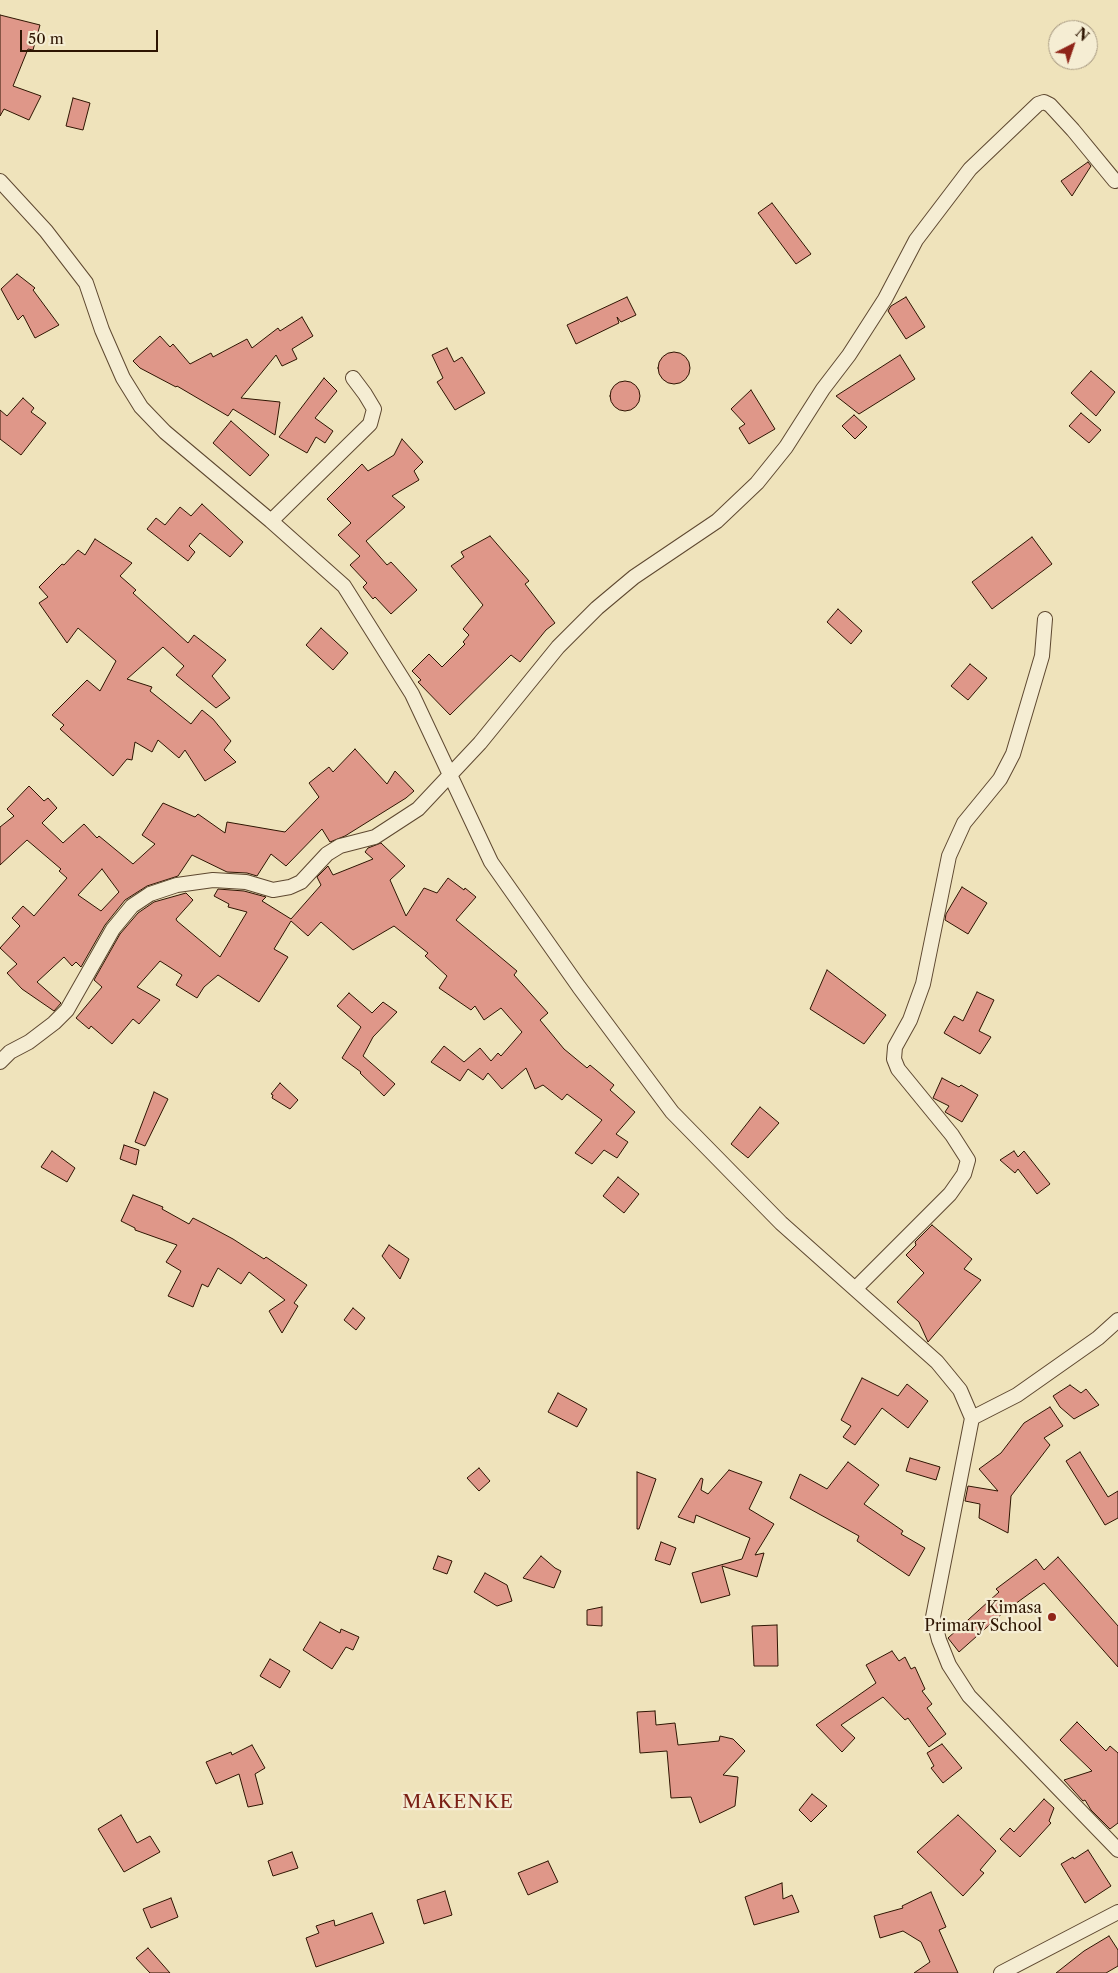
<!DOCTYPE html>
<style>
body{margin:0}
#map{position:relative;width:1118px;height:1973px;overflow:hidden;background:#efe3bb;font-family:"Libre Caslon Text",serif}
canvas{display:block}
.north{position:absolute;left:1048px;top:20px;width:50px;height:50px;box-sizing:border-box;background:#f5edd3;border:1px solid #a5977f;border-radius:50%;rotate:41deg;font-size:14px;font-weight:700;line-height:20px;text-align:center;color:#2e1502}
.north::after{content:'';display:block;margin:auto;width:18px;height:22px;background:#8f2418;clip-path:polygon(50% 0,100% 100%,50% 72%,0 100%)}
.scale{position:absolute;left:20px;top:30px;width:138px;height:22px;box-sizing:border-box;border:2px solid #2e1502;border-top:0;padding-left:6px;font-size:15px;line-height:18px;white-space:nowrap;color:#2e1502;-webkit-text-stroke:4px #f5edd3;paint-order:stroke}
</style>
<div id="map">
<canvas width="1118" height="1973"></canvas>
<div class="north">N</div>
<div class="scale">50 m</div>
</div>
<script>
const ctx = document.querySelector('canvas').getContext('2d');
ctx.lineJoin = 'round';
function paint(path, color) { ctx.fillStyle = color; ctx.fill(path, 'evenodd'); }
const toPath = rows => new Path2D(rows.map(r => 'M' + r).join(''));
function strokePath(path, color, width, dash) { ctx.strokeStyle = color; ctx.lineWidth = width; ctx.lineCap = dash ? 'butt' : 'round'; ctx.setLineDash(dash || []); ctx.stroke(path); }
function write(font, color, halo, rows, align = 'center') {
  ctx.font = font + ' "Libre Caslon Text",serif'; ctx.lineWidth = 4.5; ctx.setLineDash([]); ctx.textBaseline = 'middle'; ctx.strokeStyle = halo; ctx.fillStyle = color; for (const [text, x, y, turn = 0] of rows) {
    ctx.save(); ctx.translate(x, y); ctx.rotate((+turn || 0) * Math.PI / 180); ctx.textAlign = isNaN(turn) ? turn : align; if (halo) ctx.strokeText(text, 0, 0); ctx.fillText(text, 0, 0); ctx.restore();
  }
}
const building = toPath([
 [0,15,40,25,33,50,28,49,13,86,41,96,29,120,4,109,0,116,0,15],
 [73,98,90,103,83,130,66,126,73,98],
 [1088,162,1091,166,1072,196,1061,181,1088,162],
 [772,203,811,254,796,264,758,213,772,203],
 [17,274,35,288,33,290,59,325,35,338,23,315,18,320,1,289,17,274],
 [627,297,636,315,621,322,617,317,619,323,576,344,567,325,627,297],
 [906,297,925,327,906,339,888,311,891,306,906,297],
 [302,317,313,336,292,349,297,359,282,366,276,355,241,398,280,402,275,435,233,409,228,416,177,386,176,387,140,368,133,361,160,336,170,347,173,344,190,364,211,353,213,357,247,339,252,348,278,328,280,331,302,317],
 [447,348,454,362,462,357,485,393,455,410,437,382,443,378,432,355,447,348],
 '658 368a16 16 0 1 1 32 0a16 16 0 1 1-32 0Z',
 [900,355,915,379,859,414,836,396,900,355],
 [1091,371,1115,392,1096,416,1071,393,1091,371],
 [324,378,337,391,315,418,333,431,325,443,316,437,307,453,279,437,324,378],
 '610 396a15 15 0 1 1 30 0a15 15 0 1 1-30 0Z',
 [751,390,775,429,749,444,739,428,745,424,731,409,751,390],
 [23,398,34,408,31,412,46,423,21,455,0,439,0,410,7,416,23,398],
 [1081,413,1101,430,1089,443,1069,426,1081,413],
 [854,415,867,427,855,439,842,426,854,415],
 [231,421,269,455,250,476,213,443,231,421],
 [402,439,423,462,414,471,419,480,392,496,405,507,366,541,387,565,391,562,417,590,391,614,375,597,373,599,363,587,367,583,350,565,360,556,338,535,351,523,327,499,362,464,368,471,394,455,402,439],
 [202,504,243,542,230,557,200,533,189,546,195,552,188,561,147,529,156,518,165,525,180,507,191,516,202,504],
 [490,536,529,581,525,584,555,623,546,630,520,662,511,655,450,715,418,682,421,680,412,671,429,654,442,667,465,644,463,642,469,635,463,629,483,605,451,566,464,557,461,552,490,536],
 [1032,537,1052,564,992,609,972,582,1032,537],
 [95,539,132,563,120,576,136,590,133,593,188,643,194,635,226,660,212,676,230,698,216,708,176,675,184,666,163,647,127,679,152,687,150,691,191,724,202,710,213,719,231,741,224,750,236,762,205,781,185,750,179,758,158,740,152,752,135,742,132,760,127,759,113,776,60,729,64,725,52,715,87,680,100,691,116,661,78,628,67,643,39,603,48,597,39,587,62,564,64,565,78,550,85,555,95,539],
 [838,609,862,631,851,644,827,622,838,609],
 [321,628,348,653,333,670,306,645,321,628],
 [970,664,987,678,968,700,951,686,970,664],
 [355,749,387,784,395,771,414,791,406,798,345,836,330,842,322,829,286,866,271,854,257,876,247,873,227,872,192,855,178,876,147,886,125,900,105,925,81,967,76,962,72,966,64,957,37,982,61,1003,54,1011,22,989,7,973,17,964,0,948,20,926,12,918,23,906,34,916,67,878,59,871,61,869,27,840,0,865,0,827,14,816,7,809,29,786,44,801,48,798,57,808,42,823,63,843,84,824,97,838,99,836,133,864,155,844,142,835,163,803,195,817,198,814,225,833,227,822,285,832,319,797,309,783,329,767,333,772,355,749],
 [102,869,119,892,101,911,78,895,102,869],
 [381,843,405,866,390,880,406,916,424,888,437,893,448,878,464,890,465,888,476,897,456,920,517,971,514,975,548,1013,540,1020,564,1049,587,1068,590,1065,614,1085,610,1090,635,1112,616,1134,628,1142,617,1158,604,1150,592,1164,575,1153,602,1120,567,1094,562,1100,543,1085,535,1089,526,1068,502,1089,488,1073,483,1080,468,1069,460,1081,431,1062,444,1046,464,1062,480,1048,491,1061,498,1053,501,1056,522,1032,501,1008,484,1020,475,1006,471,1010,439,988,447,976,425,956,428,953,394,926,353,950,321,922,308,936,291,921,274,949,288,957,259,1002,218,975,204,987,197,998,176,985,182,975,160,961,137,987,160,1000,139,1024,133,1019,112,1044,91,1026,89,1029,76,1018,102,987,94,980,120,934,138,913,154,902,186,893,193,900,176,919,177,921,220,957,247,912,228,907,229,904,214,896,218,889,244,891,266,897,262,901,291,919,321,885,317,877,328,866,333,875,373,859,365,852,368,848,381,843],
 [962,887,987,903,968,934,945,920,946,914,962,887],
 [827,970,886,1015,864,1044,810,1009,827,970],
 [977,992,994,1000,979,1031,991,1037,980,1054,944,1033,954,1016,963,1021,977,992],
 [349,993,372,1013,383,1002,397,1012,373,1037,363,1056,395,1084,384,1096,360,1073,361,1072,342,1058,361,1027,337,1006,349,993],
 [942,1078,959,1087,961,1085,978,1095,962,1122,945,1112,949,1106,933,1098,942,1078],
 [280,1083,298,1100,290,1109,272,1098,273,1095,271,1094,280,1083],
 [154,1092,168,1099,145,1146,135,1142,154,1092],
 [760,1107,779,1123,748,1158,731,1144,760,1107],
 [124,1145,139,1150,136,1165,120,1159,124,1145],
 [52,1151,75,1168,67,1182,41,1167,52,1151],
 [1014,1151,1018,1157,1024,1151,1050,1184,1037,1194,1018,1169,1015,1173,1000,1160,1014,1151],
 [618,1177,639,1194,624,1213,603,1196,618,1177],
 [133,1195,163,1207,162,1209,189,1224,193,1218,205,1224,233,1239,264,1259,266,1257,307,1285,294,1303,298,1306,282,1333,269,1311,285,1300,249,1272,241,1284,218,1268,208,1287,202,1284,193,1307,168,1296,181,1271,166,1262,177,1245,135,1230,135,1228,121,1221,133,1195],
 [932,1225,972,1259,964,1269,981,1280,928,1342,919,1322,897,1302,924,1273,906,1255,916,1245,915,1242,932,1225],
 [389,1245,409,1259,400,1279,382,1256,389,1245],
 [353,1308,365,1318,356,1330,344,1320,353,1308],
 [862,1378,898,1396,907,1384,928,1401,908,1428,882,1408,855,1445,843,1437,851,1426,841,1420,862,1378],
 [1070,1385,1081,1393,1086,1389,1099,1405,1074,1419,1060,1407,1053,1396,1070,1385],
 [558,1393,587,1409,577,1427,548,1412,558,1393],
 [1050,1407,1063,1426,1044,1438,1050,1445,1011,1496,1008,1533,979,1518,980,1504,965,1501,968,1486,998,1491,979,1469,1001,1453,1024,1423,1050,1407],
 [1080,1452,1108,1497,1118,1491,1118,1518,1105,1525,1066,1461,1080,1452],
 [910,1458,940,1467,936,1480,906,1471,910,1458],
 [848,1462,879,1485,864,1504,903,1531,901,1534,925,1548,909,1576,857,1541,859,1536,790,1498,800,1474,827,1489,848,1462],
 [479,1468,490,1481,479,1491,467,1478,479,1468],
 [729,1470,762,1482,749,1509,774,1524,755,1555,764,1553,757,1577,722,1566,730,1595,701,1603,692,1573,742,1559,750,1538,696,1515,694,1523,678,1517,701,1478,703,1479,701,1490,708,1494,729,1470],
 [637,1472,656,1479,639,1529,637,1529,637,1472],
 [661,1542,676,1548,670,1565,655,1560,661,1542],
 [438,1556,452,1561,447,1574,433,1569,438,1556],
 [541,1556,555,1568,561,1571,554,1588,523,1578,541,1556],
 [1058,1557,1118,1626,1118,1667,1044,1583,1004,1612,959,1652,948,1638,999,1592,996,1589,1036,1559,1044,1570,1058,1557],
 [485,1573,507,1585,512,1601,497,1606,474,1592,485,1573],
 [602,1607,602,1626,587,1625,587,1610,602,1607],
 [320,1622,340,1633,341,1629,359,1637,353,1650,346,1647,332,1669,303,1650,320,1622],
 [777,1625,778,1666,754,1666,752,1626,777,1625],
 [892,1651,899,1661,905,1657,911,1669,915,1667,925,1689,922,1691,932,1704,927,1708,946,1734,929,1747,908,1718,905,1720,883,1697,841,1725,855,1738,842,1752,816,1725,876,1683,866,1665,892,1651],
 [270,1659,290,1671,280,1688,260,1676,270,1659],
 [655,1711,656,1725,675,1723,678,1745,719,1741,720,1736,733,1739,745,1751,723,1775,738,1777,735,1806,700,1823,691,1797,671,1798,667,1751,640,1753,637,1712,655,1711],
 [1077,1722,1106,1751,1110,1746,1118,1753,1118,1823,1110,1829,1091,1810,1085,1800,1083,1801,1064,1780,1092,1771,1060,1740,1077,1722],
 [942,1744,962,1768,943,1783,931,1768,934,1766,927,1753,942,1744],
 [252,1745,265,1768,255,1774,263,1804,248,1807,239,1774,216,1784,206,1762,231,1752,232,1755,252,1745],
 [812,1794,827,1806,811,1822,799,1810,812,1794],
 [1044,1799,1054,1808,1049,1821,1051,1823,1020,1857,1000,1839,1010,1828,1014,1832,1044,1799],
 [121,1815,137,1843,150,1836,160,1852,124,1872,98,1829,121,1815],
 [958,1815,996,1851,980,1870,984,1873,963,1896,917,1852,958,1815],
 [1088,1850,1111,1886,1085,1903,1061,1864,1073,1857,1074,1859,1088,1850],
 [292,1852,298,1868,273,1876,268,1861,292,1852],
 [548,1861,558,1882,528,1895,518,1873,548,1861],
 [782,1883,783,1899,792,1895,799,1912,754,1925,745,1897,782,1883],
 [445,1891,452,1915,424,1924,417,1900,445,1891],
 [931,1892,946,1927,939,1930,958,1973,914,1973,930,1962,921,1942,903,1931,880,1938,874,1916,903,1908,902,1906,931,1892],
 [171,1898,178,1917,151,1928,143,1909,171,1898],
 [372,1913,384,1943,316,1967,306,1938,319,1933,316,1926,334,1920,335,1926,372,1913],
 [1109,1936,1118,1950,1118,1966,1106,1973,1056,1973,1084,1951,1109,1936],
 [148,1948,170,1973,150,1973,136,1958,148,1948]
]);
paint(building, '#df9789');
strokePath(building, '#2e1502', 1);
const street = toPath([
 [0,181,46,231,86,283,102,330,123,378,141,407,165,432,271,521,344,586,412,694,491,862,579,987,672,1112,781,1223,937,1362,960,1390,972,1418,933,1617,939,1640,949,1665,969,1696,1118,1850],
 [271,521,370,424,374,409,365,394,353,378],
 [0,1062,10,1052,29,1042,54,1023,67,1010,113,929,132,906,150,894,177,885,213,880,246,882,273,890,290,887,301,882,327,854,340,846,375,837,418,809,480,743,558,647,597,608,634,577,717,521,757,483,786,447,823,389,849,355,885,299,916,240,970,169,1038,104,1044,102,1050,105,1073,130,1115,181],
 [855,1289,950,1194,964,1174,968,1160,952,1135,898,1069,894,1059,895,1047,910,1020,923,984,949,856,964,823,1000,779,1013,754,1042,656,1045,619],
 [972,1418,1017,1395,1098,1338,1118,1320],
 [1001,1973,1118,1912]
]);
strokePath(street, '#5e4830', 16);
strokePath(street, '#f5edd3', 14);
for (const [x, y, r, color] of [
 [1052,1617,5,"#8f2418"]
]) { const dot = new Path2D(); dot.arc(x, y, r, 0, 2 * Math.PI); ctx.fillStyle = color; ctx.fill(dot); strokePath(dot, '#f5edd3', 2); }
write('16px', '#2e1502', '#f5edd3', [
 ["Kimasa",1042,1608],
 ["Primary School",1042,1626]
], 'right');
ctx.letterSpacing = '1px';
write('19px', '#7a1f14', '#f5edd3', [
 ["MAKENKE",458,1803]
]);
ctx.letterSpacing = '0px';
</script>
